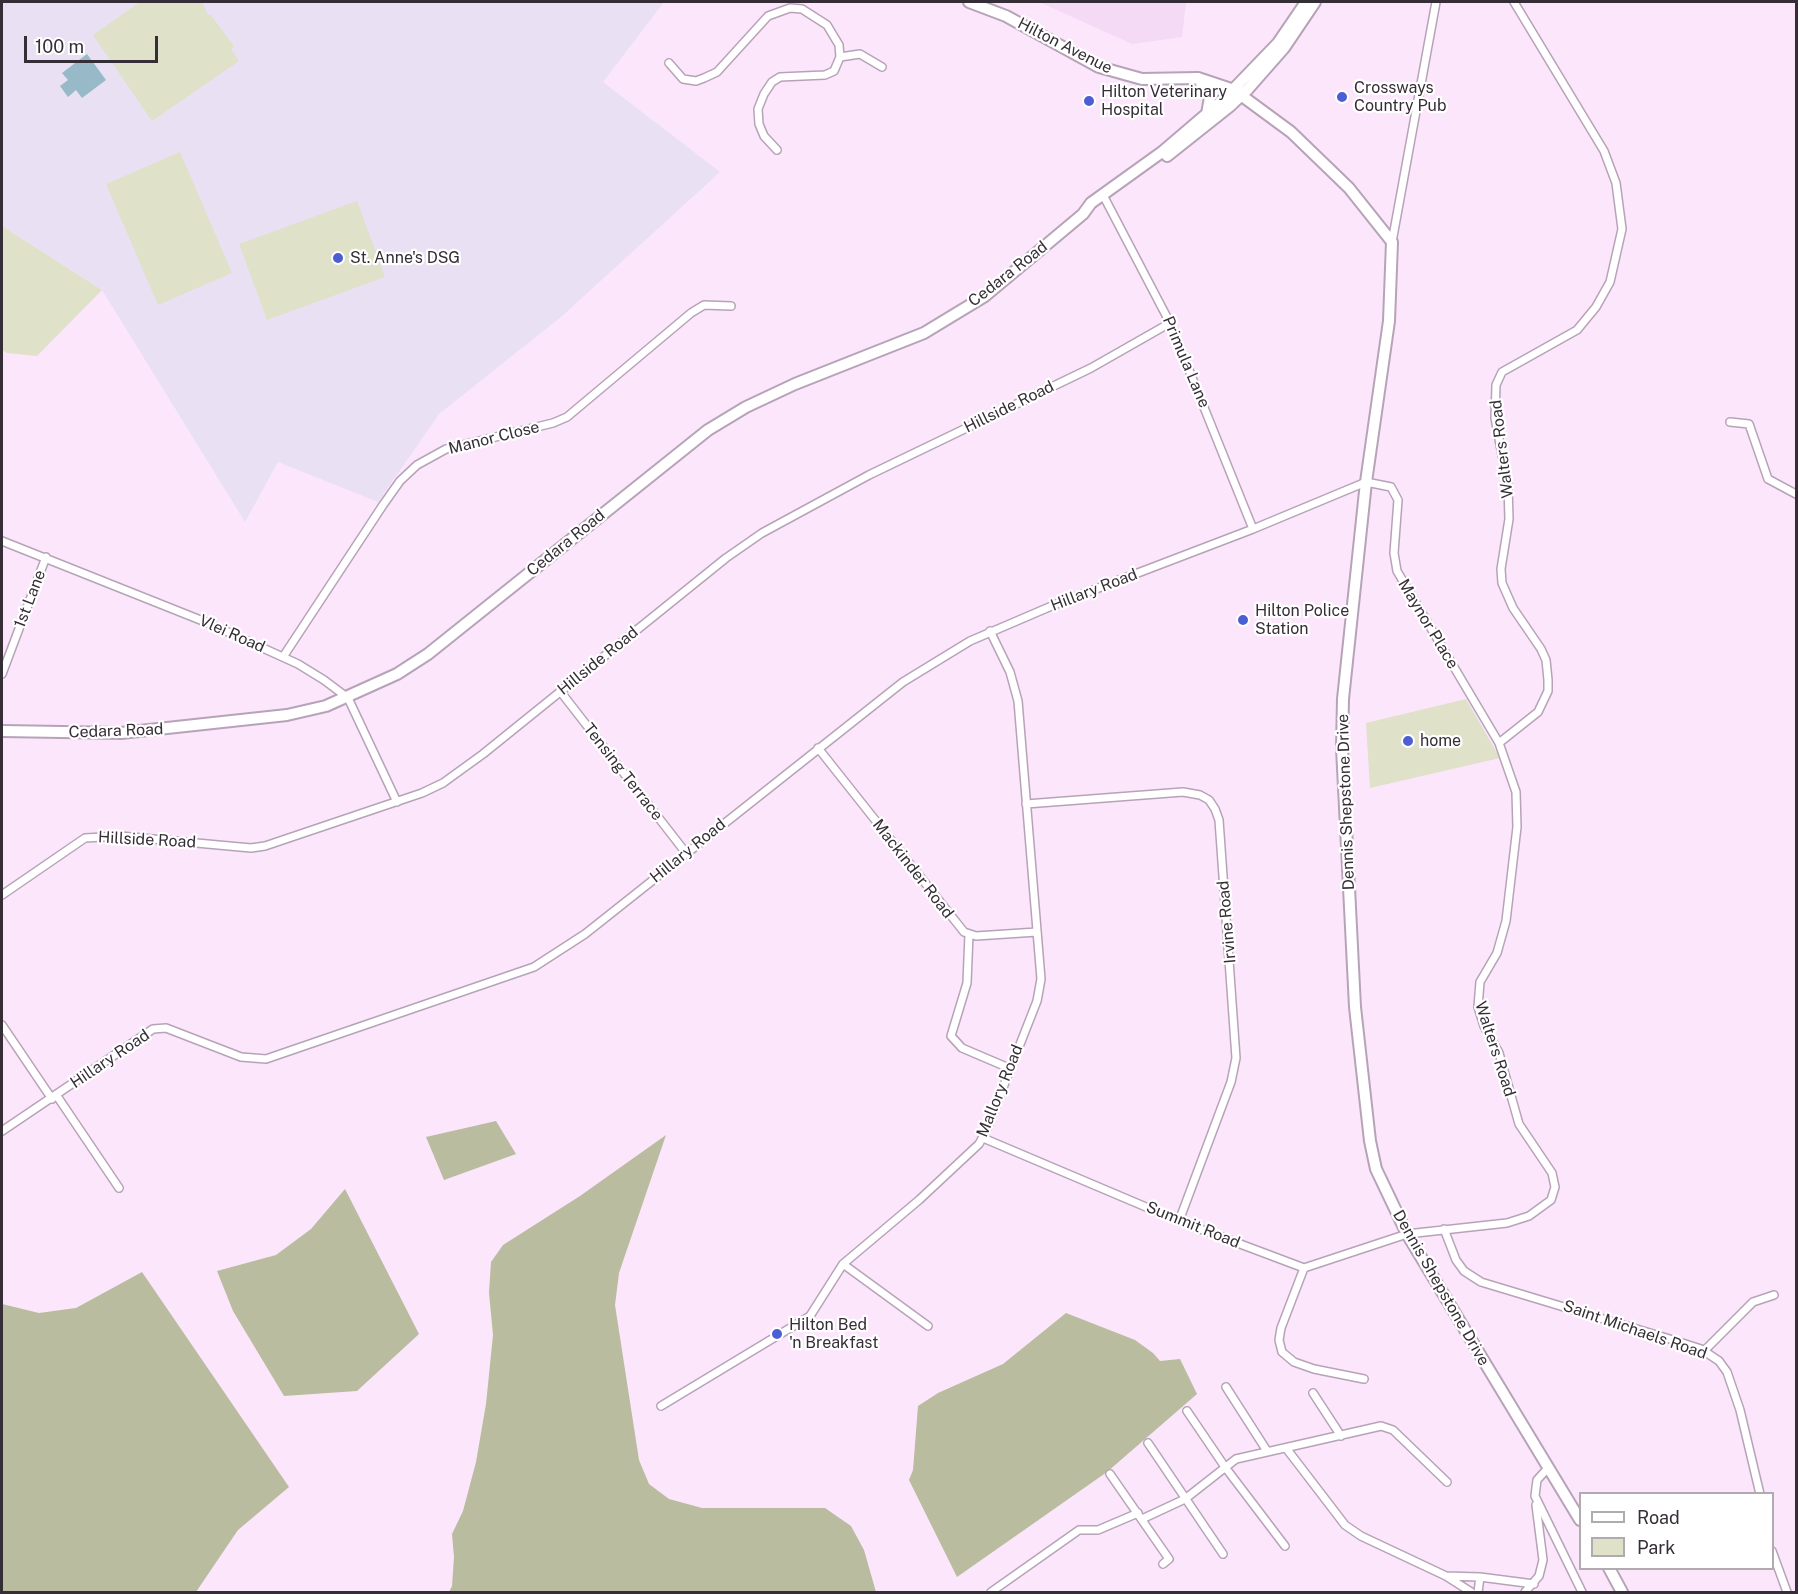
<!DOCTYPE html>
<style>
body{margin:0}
#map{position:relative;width:1798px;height:1594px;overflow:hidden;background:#fce6fc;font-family:"Public Sans",sans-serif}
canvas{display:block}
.frame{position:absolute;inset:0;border:3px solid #362e36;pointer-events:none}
.legend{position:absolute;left:1579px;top:1492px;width:195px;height:78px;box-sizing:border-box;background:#fff;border:2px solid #afabaf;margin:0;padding:8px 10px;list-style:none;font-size:18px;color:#362e36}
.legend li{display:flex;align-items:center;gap:12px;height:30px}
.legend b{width:30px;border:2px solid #afabaf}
.scale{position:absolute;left:24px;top:36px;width:134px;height:27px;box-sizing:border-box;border:3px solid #362e36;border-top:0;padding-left:8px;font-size:18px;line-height:21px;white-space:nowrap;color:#362e36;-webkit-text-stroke:4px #fff;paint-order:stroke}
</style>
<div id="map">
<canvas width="1798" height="1594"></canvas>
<div class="frame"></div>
<ul class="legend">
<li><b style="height:8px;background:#fff"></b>Road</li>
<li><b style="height:16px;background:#dfe1c9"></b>Park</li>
</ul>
<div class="scale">100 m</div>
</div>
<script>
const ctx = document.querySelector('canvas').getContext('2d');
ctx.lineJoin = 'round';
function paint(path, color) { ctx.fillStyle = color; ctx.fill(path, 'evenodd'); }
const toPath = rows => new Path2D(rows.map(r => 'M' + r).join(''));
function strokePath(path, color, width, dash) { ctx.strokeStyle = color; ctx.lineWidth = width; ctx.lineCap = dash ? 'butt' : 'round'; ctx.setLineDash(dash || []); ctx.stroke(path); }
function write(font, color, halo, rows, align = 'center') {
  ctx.font = font + ' "Public Sans",sans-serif'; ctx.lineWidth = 4.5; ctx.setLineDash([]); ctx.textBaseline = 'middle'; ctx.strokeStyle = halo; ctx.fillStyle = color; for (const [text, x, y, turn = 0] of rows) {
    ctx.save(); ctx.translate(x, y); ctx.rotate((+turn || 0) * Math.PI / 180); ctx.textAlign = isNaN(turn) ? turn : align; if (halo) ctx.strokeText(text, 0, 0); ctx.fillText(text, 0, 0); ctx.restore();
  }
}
paint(toPath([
 [1039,2,1186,2,1182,37,1132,44]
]), '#f5daf6');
paint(toPath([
 [2,2,664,2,603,82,720,172,561,317,439,414,378,502,278,462,245,522,102,290,2,226]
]), '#eae0f4');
paint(toPath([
 [140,2,202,2,208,15,210,14,234,46,231,49,239,61,152,121,93,35],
 [180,152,232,273,158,305,106,184],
 [357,201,385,277,267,320,239,244],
 [2,226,102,290,37,356,7,353,2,350],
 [1466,699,1500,758,1370,788,1366,723]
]), '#dfe1c9');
paint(toPath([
 [496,1121,516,1154,444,1180,426,1137],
 [666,1135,619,1273,615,1305,639,1460,649,1484,669,1499,702,1508,825,1508,851,1526,864,1550,876,1592,449,1592,452,1586,454,1557,452,1534,463,1511,476,1462,486,1404,493,1335,489,1293,491,1262,503,1245,580,1196],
 [345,1189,419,1334,357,1391,284,1396,233,1311,217,1271,276,1255,311,1229],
 [142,1272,289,1487,238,1530,196,1592,2,1592,2,1304,39,1313,76,1308],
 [1066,1313,1135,1340,1153,1353,1160,1361,1180,1359,1197,1394,1107,1472,957,1577,909,1480,913,1470,918,1406,938,1393,1003,1364]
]), '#b9bc9e');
paint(toPath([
 [87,54,106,80,82,98,76,90,68,97,60,86,68,80,62,73]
]), '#98b9c8');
const street = toPath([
 [840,57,860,54,882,67],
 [669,63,683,79,696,81,704,78,717,72,768,16,790,8,802,9,827,25,839,45,840,57,834,71,825,75,780,77,772,82,764,94,758,109,759,124,764,136,777,150],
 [1103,195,1170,323,1253,529],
 [1392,242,1436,2],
 [1730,422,1749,424,1768,479,1796,494],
 [2,541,208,623,298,664,324,680,348,698,397,802],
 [283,657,383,505,400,481,417,465,446,449,553,423,567,417,691,313,704,305,731,306],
 [2,674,46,557],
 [560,691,686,853],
 [1499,743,1538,712,1548,691,1548,680,1546,660,1541,649,1513,608,1502,583,1501,569,1509,519,1508,486,1495,418,1496,385,1502,372,1577,330,1596,307,1610,282,1622,229,1616,183,1604,151,1514,2],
 [818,748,964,932,976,936,1037,932],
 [1026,804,1183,792,1200,795,1209,800,1215,809,1219,820,1236,1058,1231,1082,1179,1221],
 [2,895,85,838,120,836,251,848,265,846,422,793,443,783,483,754,726,558,762,533,869,475,1091,368,1170,323],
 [969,934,967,983,951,1036,962,1048,1009,1068],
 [2,1025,52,1099],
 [57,1096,119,1188],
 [2,1131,153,1029,166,1028,241,1057,266,1059,534,967,585,934,903,682,970,641,1054,605,1253,529,1366,482,1391,487,1398,500,1394,553,1397,571,1499,743,1516,792,1517,827,1506,921,1497,953,1480,982,1478,1007,1484,1026,1499,1053,1519,1124,1552,1173,1555,1187,1551,1200,1529,1216,1507,1223,1407,1234,1304,1268,1179,1221,983,1138],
 [1444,1229,1456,1260,1464,1271,1481,1282,1673,1340,1701,1349,1719,1361,1727,1372,1740,1410,1760,1494],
 [843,1264,928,1326],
 [1304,1268,1281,1328,1279,1340,1282,1352,1294,1362,1314,1369,1364,1379],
 [1704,1351,1753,1302,1774,1295],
 [1226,1387,1267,1451],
 [1313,1393,1341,1436],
 [661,1406,810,1316,843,1264,919,1200,979,1144,986,1131,1037,1001,1041,979,1018,701,1010,672,990,631],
 [1187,1411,1225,1467,1285,1546],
 [1148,1443,1223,1554],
 [1286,1448,1345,1525,1361,1536,1446,1576,1471,1592],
 [1548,1468,1537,1480,1535,1496,1582,1592],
 [1110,1474,1169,1559,1163,1564],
 [1142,1519,1185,1499,1236,1459,1381,1426,1393,1430,1447,1482],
 [1772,1551,1787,1592],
 [1446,1576,1480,1577,1534,1584],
 [991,1592,1079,1530,1098,1530,1138,1513],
 [1478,1592,1480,1577],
 [1525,1592,1539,1576,1543,1560,1536,1505]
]);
const secondary = toPath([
 [969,2,1006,16,1099,67,1142,79,1198,78,1234,90,1291,132,1349,188,1392,242,1389,321,1366,482,1343,699,1342,748,1355,1007,1370,1141,1376,1169,1407,1234,1580,1520],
 [1198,78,1210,97,1207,114],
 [1167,156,1230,106,1248,89,1284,48,1315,2],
 [2,731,121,733,287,715,326,706,397,674,428,654,708,430,746,407,795,384,924,333,985,296,1083,214,1091,203,1162,152,1224,99,1278,43,1306,2],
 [1609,1568,1622,1592]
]);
strokePath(street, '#b7a3b8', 10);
strokePath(secondary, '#b7a3b8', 14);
strokePath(street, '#fff', 7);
strokePath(secondary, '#fff', 10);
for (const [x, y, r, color] of [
 [1342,97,6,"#4c5ed3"],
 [1089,101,6,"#4c5ed3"],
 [338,258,6,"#4c5ed3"],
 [1243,620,6,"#4c5ed3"],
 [1408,741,6,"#4c5ed3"],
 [777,1334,6,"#4c5ed3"]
]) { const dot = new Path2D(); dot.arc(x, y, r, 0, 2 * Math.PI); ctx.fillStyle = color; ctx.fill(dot); strokePath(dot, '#fff', 2); }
write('16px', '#362e36', '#fff', [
 ["Hilton Avenue",1065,46,27],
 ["Cedara Road",1008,274,-38],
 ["Primula Lane",1186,362,67],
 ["Hillside Road",1009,407,-26],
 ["Manor Close",494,438,-14],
 ["Walters Road",1502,449,-97],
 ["Cedara Road",566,543,-39],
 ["Hillary Road",1094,590,-21],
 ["1st Lane",30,599,-69],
 ["Maynor Place",1428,624,59],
 ["Vlei Road",232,634,24],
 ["Hillside Road",598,661,-39],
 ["Cedara Road",116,731,-2],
 ["Tensing Terrace",623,772,52],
 ["Dennis Shepstone Drive",1346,802,-92],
 ["Hillside Road",147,840,3],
 ["Hillary Road",688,851,-39],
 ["Mackinder Road",913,869,52],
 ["Irvine Road",1227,922,-95],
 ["Walters Road",1495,1049,72],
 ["Hillary Road",110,1059,-34],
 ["Mallory Road",1000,1091,-68],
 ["Summit Road",1193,1225,22],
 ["Dennis Shepstone Drive",1441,1288,60],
 ["Saint Michaels Road",1635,1330,19]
]);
write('16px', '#362e36', '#fff', [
 ["Crossways",1354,88],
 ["Country Pub",1354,106],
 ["Hilton Veterinary",1101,92],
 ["Hospital",1101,110],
 ["St. Anne's DSG",350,258],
 ["Hilton Police",1255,611],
 ["Station",1255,629],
 ["home",1420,741],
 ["Hilton Bed",789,1325],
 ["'n Breakfast",789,1343]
], 'left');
</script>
